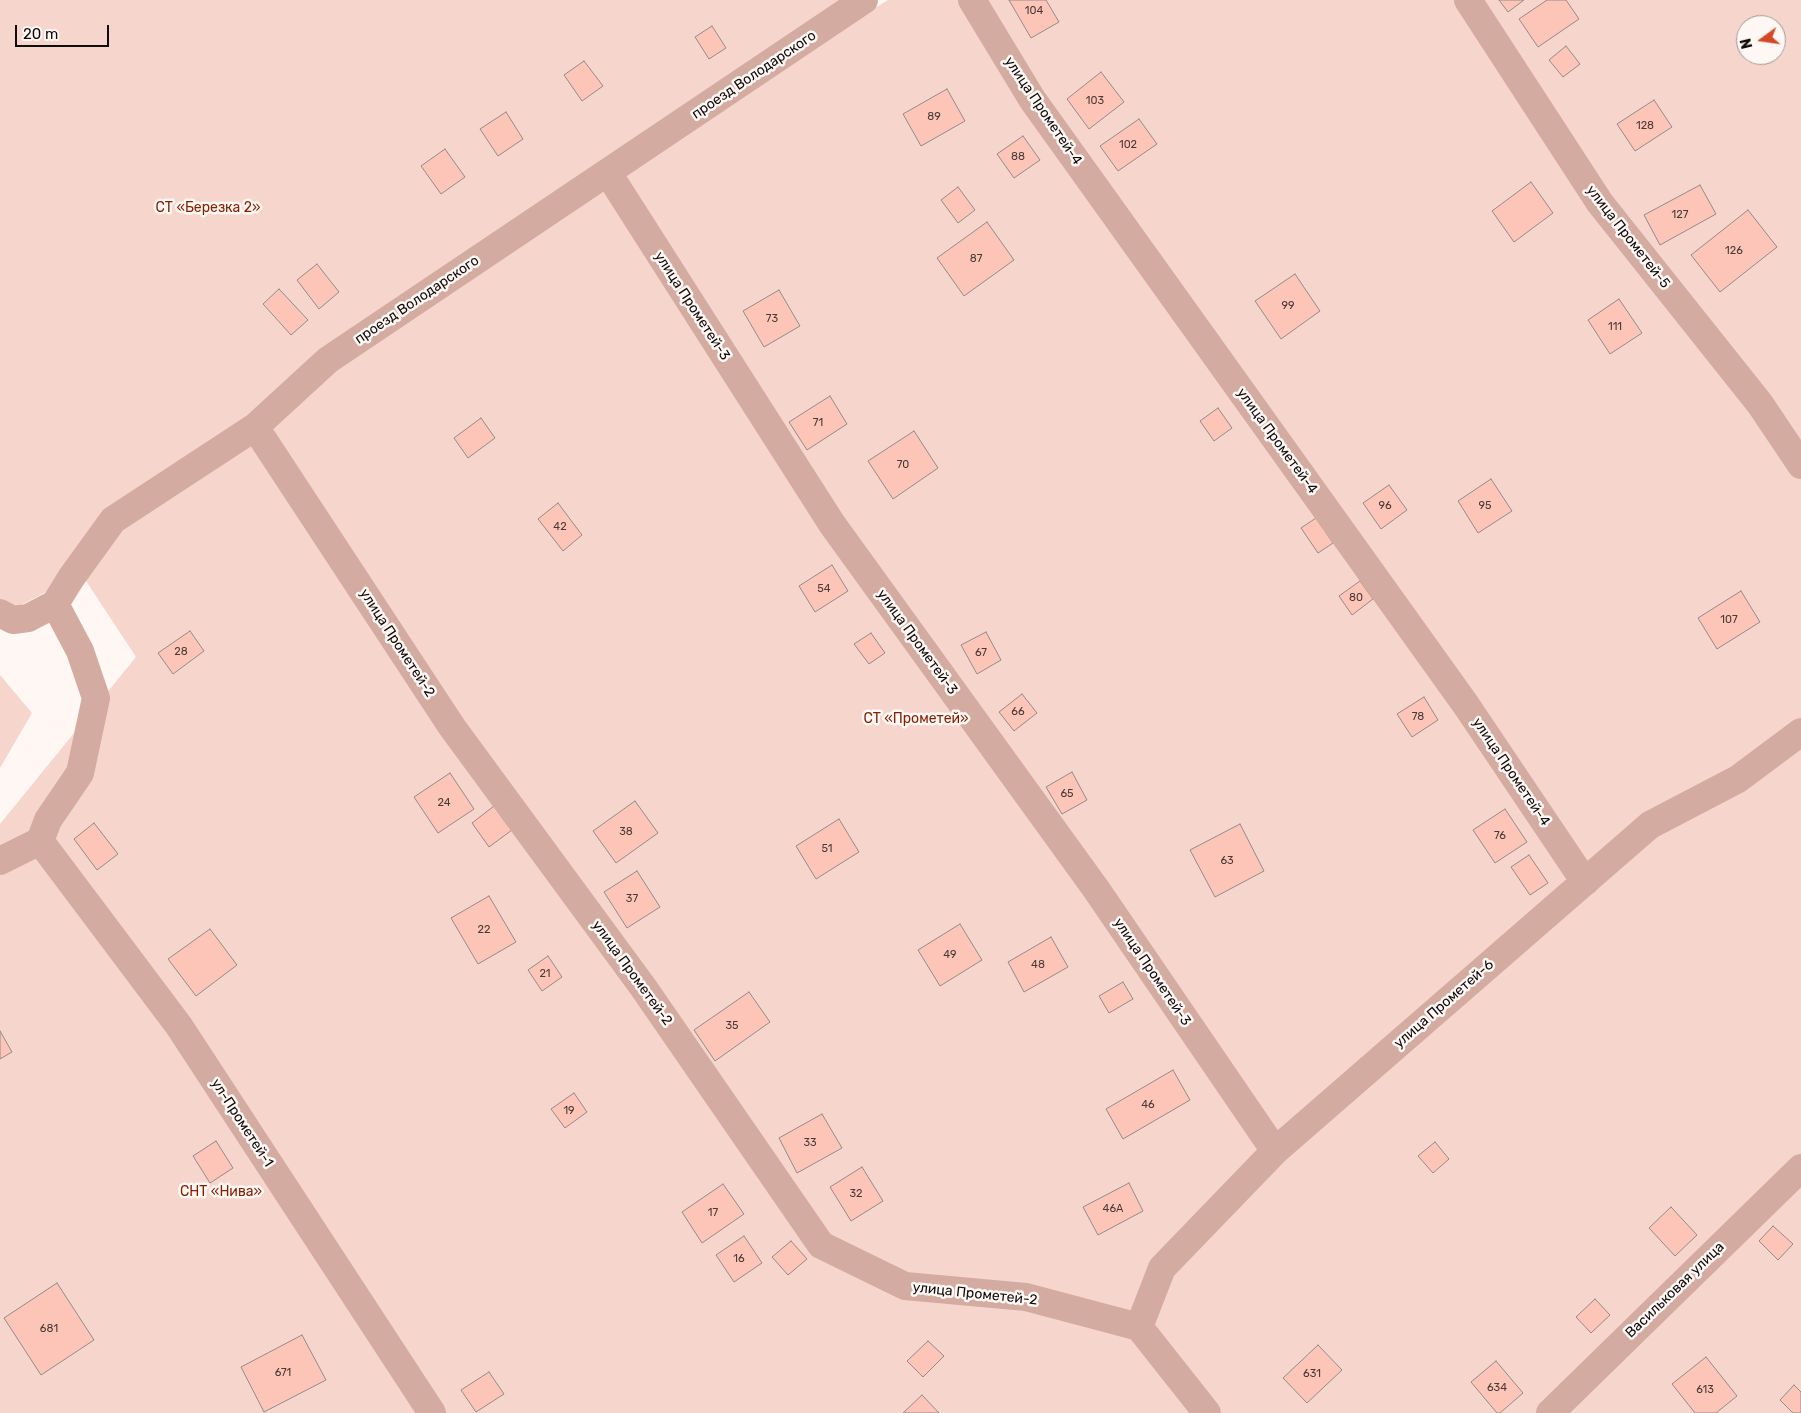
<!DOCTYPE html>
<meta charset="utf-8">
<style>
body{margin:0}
#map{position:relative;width:1801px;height:1413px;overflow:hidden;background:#fef7f4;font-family:Rubik,sans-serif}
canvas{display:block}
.north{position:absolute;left:1736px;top:15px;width:50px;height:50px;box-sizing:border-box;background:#fef7f4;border:1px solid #9e9997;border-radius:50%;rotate:256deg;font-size:14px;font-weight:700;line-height:20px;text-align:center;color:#0f0c0c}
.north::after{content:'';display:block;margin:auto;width:18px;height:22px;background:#d44a27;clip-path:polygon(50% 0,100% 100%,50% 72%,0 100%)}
.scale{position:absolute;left:15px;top:25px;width:94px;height:22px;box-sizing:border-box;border:2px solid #0f0c0c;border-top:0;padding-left:6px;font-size:15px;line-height:18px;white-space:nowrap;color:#0f0c0c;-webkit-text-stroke:4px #fef7f4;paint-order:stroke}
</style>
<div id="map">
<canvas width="1801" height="1413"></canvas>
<div class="north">N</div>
<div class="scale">20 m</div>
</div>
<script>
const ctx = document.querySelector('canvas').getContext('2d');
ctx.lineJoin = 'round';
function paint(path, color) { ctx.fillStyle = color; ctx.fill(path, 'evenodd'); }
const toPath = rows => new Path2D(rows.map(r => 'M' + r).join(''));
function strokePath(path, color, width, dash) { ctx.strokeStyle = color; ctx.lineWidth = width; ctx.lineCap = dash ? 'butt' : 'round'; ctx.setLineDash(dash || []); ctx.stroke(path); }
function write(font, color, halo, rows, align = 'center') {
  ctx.font = font + ' Rubik,sans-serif'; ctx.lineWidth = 5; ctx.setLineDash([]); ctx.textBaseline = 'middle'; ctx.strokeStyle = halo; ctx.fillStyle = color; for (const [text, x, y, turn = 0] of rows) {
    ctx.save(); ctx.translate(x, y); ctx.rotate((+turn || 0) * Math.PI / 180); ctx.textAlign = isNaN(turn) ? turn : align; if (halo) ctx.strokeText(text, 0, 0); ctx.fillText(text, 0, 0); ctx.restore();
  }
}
paint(toPath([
 [0,0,869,0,875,8,888,0,1801,0,1801,1413,0,1413,0,824,136,657,86,581,44,593,17,607,0,599],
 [1746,25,1776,25,1776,55,1746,55],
 [0,675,32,713,0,768]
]), '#f6d5cc');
const building = toPath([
 [1009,0,1046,0,1059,22,1031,38,1009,0],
 [1499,0,1524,0,1508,12,1499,0],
 [1547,0,1566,0,1579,19,1538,47,1519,19,1547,0],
 [712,26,726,48,709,59,695,37,712,26],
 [1566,46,1580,64,1563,77,1549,60,1566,46],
 [584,61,603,86,582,101,564,75,584,61],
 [1101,72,1124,102,1089,129,1067,99,1101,72],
 [947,89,965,121,921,146,903,114,947,89],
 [1654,100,1672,127,1635,151,1617,124,1654,100],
 [506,112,523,139,498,156,480,129,506,112],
 [1139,119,1157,144,1118,171,1100,146,1139,119],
 [1023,136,1040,160,1014,178,997,154,1023,136],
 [445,149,465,177,441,194,421,166,445,149],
 [1531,182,1553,213,1514,242,1492,211,1531,182],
 [1700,185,1716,214,1660,245,1644,215,1700,185],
 [958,187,975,210,958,223,941,200,958,187],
 [1748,210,1777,247,1720,292,1691,255,1748,210],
 [987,222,1014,260,964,296,937,258,987,222],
 [317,264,339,292,319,309,297,280,317,264],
 [1295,274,1320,311,1281,339,1255,301,1295,274],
 [279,289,308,320,291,335,263,304,279,289],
 [779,290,800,326,764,347,743,311,779,290],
 [1619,299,1642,333,1610,354,1588,320,1619,299],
 [830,396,847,424,807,450,789,422,830,396],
 [1218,408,1232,428,1214,441,1200,421,1218,408],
 [481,418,495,438,468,458,454,438,481,418],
 [914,431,938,468,893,499,868,461,914,431],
 [1491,479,1512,511,1478,533,1458,501,1491,479],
 [1389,485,1407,510,1381,529,1363,503,1389,485],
 [558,503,582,535,563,551,538,519,558,503],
 [1316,518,1333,543,1318,553,1301,528,1316,518],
 [832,565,848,591,815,612,799,586,832,565],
 [1360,581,1373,599,1352,615,1339,596,1360,581],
 [1741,591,1760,622,1717,649,1698,618,1741,591],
 [190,631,204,651,173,674,158,653,190,631],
 [986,632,1001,660,977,674,961,645,986,632],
 [871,633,885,653,869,664,854,644,871,633],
 [1022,694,1037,713,1014,731,999,712,1022,694],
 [1424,697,1438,720,1412,737,1397,714,1424,697],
 [1072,772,1087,800,1062,814,1046,787,1072,772],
 [450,773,474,809,438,833,414,797,450,773],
 [635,801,658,833,616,863,593,831,635,801],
 [494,806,512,830,489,847,472,823,494,806],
 [1505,809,1527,842,1495,863,1473,830,1505,809],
 [839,819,859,852,816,879,796,846,839,819],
 [94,823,118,854,97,870,74,839,94,823],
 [1240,824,1264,871,1215,897,1190,850,1240,824],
 [1529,855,1548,883,1530,895,1511,867,1529,855],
 [637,871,660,907,627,928,604,892,637,871],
 [489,896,516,942,478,964,451,918,489,896],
 [960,924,982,960,940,986,918,950,960,924],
 [210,929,237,965,196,996,168,959,210,929],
 [1051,937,1068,967,1024,992,1008,962,1051,937],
 [548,956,562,977,542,991,528,970,548,956],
 [1123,982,1133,999,1109,1013,1099,996,1123,982],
 [749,992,770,1022,715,1061,694,1030,749,992],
 [0,1031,12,1052,0,1059,0,1031],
 [1173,1070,1190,1100,1123,1139,1106,1109,1173,1070],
 [574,1093,587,1112,565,1128,551,1109,574,1093],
 [822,1114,842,1148,797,1173,779,1138,822,1114],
 [216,1141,233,1168,210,1183,193,1156,216,1141],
 [1435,1142,1449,1159,1433,1173,1418,1156,1435,1142],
 [862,1167,883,1201,851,1221,830,1187,862,1167],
 [1129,1183,1143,1211,1098,1235,1083,1207,1129,1183],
 [723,1184,744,1214,702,1243,682,1212,723,1184],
 [1671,1207,1697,1235,1675,1256,1649,1228,1671,1207],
 [1773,1226,1793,1244,1778,1260,1759,1241,1773,1226],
 [744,1236,762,1263,734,1282,716,1255,744,1236],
 [791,1241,807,1259,788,1275,772,1257,791,1241],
 [57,1283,94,1340,41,1375,4,1318,57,1283],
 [1595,1299,1610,1315,1591,1333,1576,1317,1595,1299],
 [302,1335,326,1380,264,1412,241,1367,302,1335],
 [928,1341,944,1356,923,1377,907,1361,928,1341],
 [1318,1345,1342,1370,1307,1403,1283,1378,1318,1345],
 [1706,1357,1737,1396,1716,1413,1695,1413,1672,1384,1706,1357],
 [1496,1361,1523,1393,1500,1413,1497,1413,1471,1382,1496,1361],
 [489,1372,504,1394,476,1412,461,1390,489,1372],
 [1794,1385,1801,1392,1801,1413,1793,1413,1780,1400,1794,1385],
 [922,1395,939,1413,903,1413,922,1395]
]);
paint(building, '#fcc5b7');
strokePath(building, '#938c8a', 1);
strokePath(toPath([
 [972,0,1032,99,1466,705,1585,882],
 [1468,0,1600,203,1760,404,1801,465],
 [608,173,832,524,1096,889,1275,1151],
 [255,427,452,727,643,987,821,1245,905,1286,1026,1297,1139,1327],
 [0,613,13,620,28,618,55,604,71,578,113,520,255,427,328,360,864,0],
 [40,841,179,1026,432,1413],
 [0,861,40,841,48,820,80,773,96,698,80,651,55,604],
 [1139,1327,1162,1268,1275,1151,1650,825,1738,779,1801,732],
 [1139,1327,1207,1413],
 [1550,1413,1801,1168]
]), '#d3aba0', 28);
write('11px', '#4a3a37', null, [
 ["104",1034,11],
 ["103",1095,101],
 ["89",934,117],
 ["128",1645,126],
 ["102",1128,145],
 ["88",1018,157],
 ["127",1680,215],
 ["126",1734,251],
 ["87",976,259],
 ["99",1288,306],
 ["73",772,319],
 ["111",1615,327],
 ["71",818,423],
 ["70",903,465],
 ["96",1385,506],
 ["95",1485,506],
 ["42",560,527],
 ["54",824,589],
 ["80",1356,598],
 ["107",1729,620],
 ["28",181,652],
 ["67",981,653],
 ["66",1018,712],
 ["78",1418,717],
 ["65",1067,794],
 ["24",444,803],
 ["38",626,832],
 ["76",1500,836],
 ["51",827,849],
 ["63",1227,861],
 ["37",632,899],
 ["22",484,930],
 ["49",950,955],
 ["48",1038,965],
 ["21",545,974],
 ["35",732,1026],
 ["46",1148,1105],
 ["19",569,1111],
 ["33",810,1143],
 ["32",856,1194],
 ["46А",1113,1209],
 ["17",713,1213],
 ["16",739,1259],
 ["681",49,1329],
 ["671",283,1373],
 ["631",1312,1374],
 ["634",1497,1388],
 ["613",1705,1390]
]);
write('14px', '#0f0c0c', '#fef7f4', [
 ["проезд Володарского",754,75,-34],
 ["улица Прометей-4",1043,111,56],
 ["улица Прометей-5",1628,237,52],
 ["проезд Володарского",417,300,-34],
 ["улица Прометей-3",692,306,57],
 ["улица Прометей-4",1277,441,54],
 ["улица Прометей-3",917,642,54],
 ["улица Прометей-2",397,643,57],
 ["улица Прометей-4",1511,772,56],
 ["улица Прометей-3",1152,972,56],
 ["улица Прометей-2",632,973,54],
 ["улица Прометей-6",1444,1004,-41],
 ["ул-Прометей-1",242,1123,57],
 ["Васильковая улица",1675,1290,-44],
 ["улица Прометей-2",975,1294,6]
]);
write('14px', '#852103', '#fef7f4', [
 ["СТ «Березка 2»",208,208],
 ["СТ «Прометей»",916,719],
 ["СНТ «Нива»",221,1192]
]);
</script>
